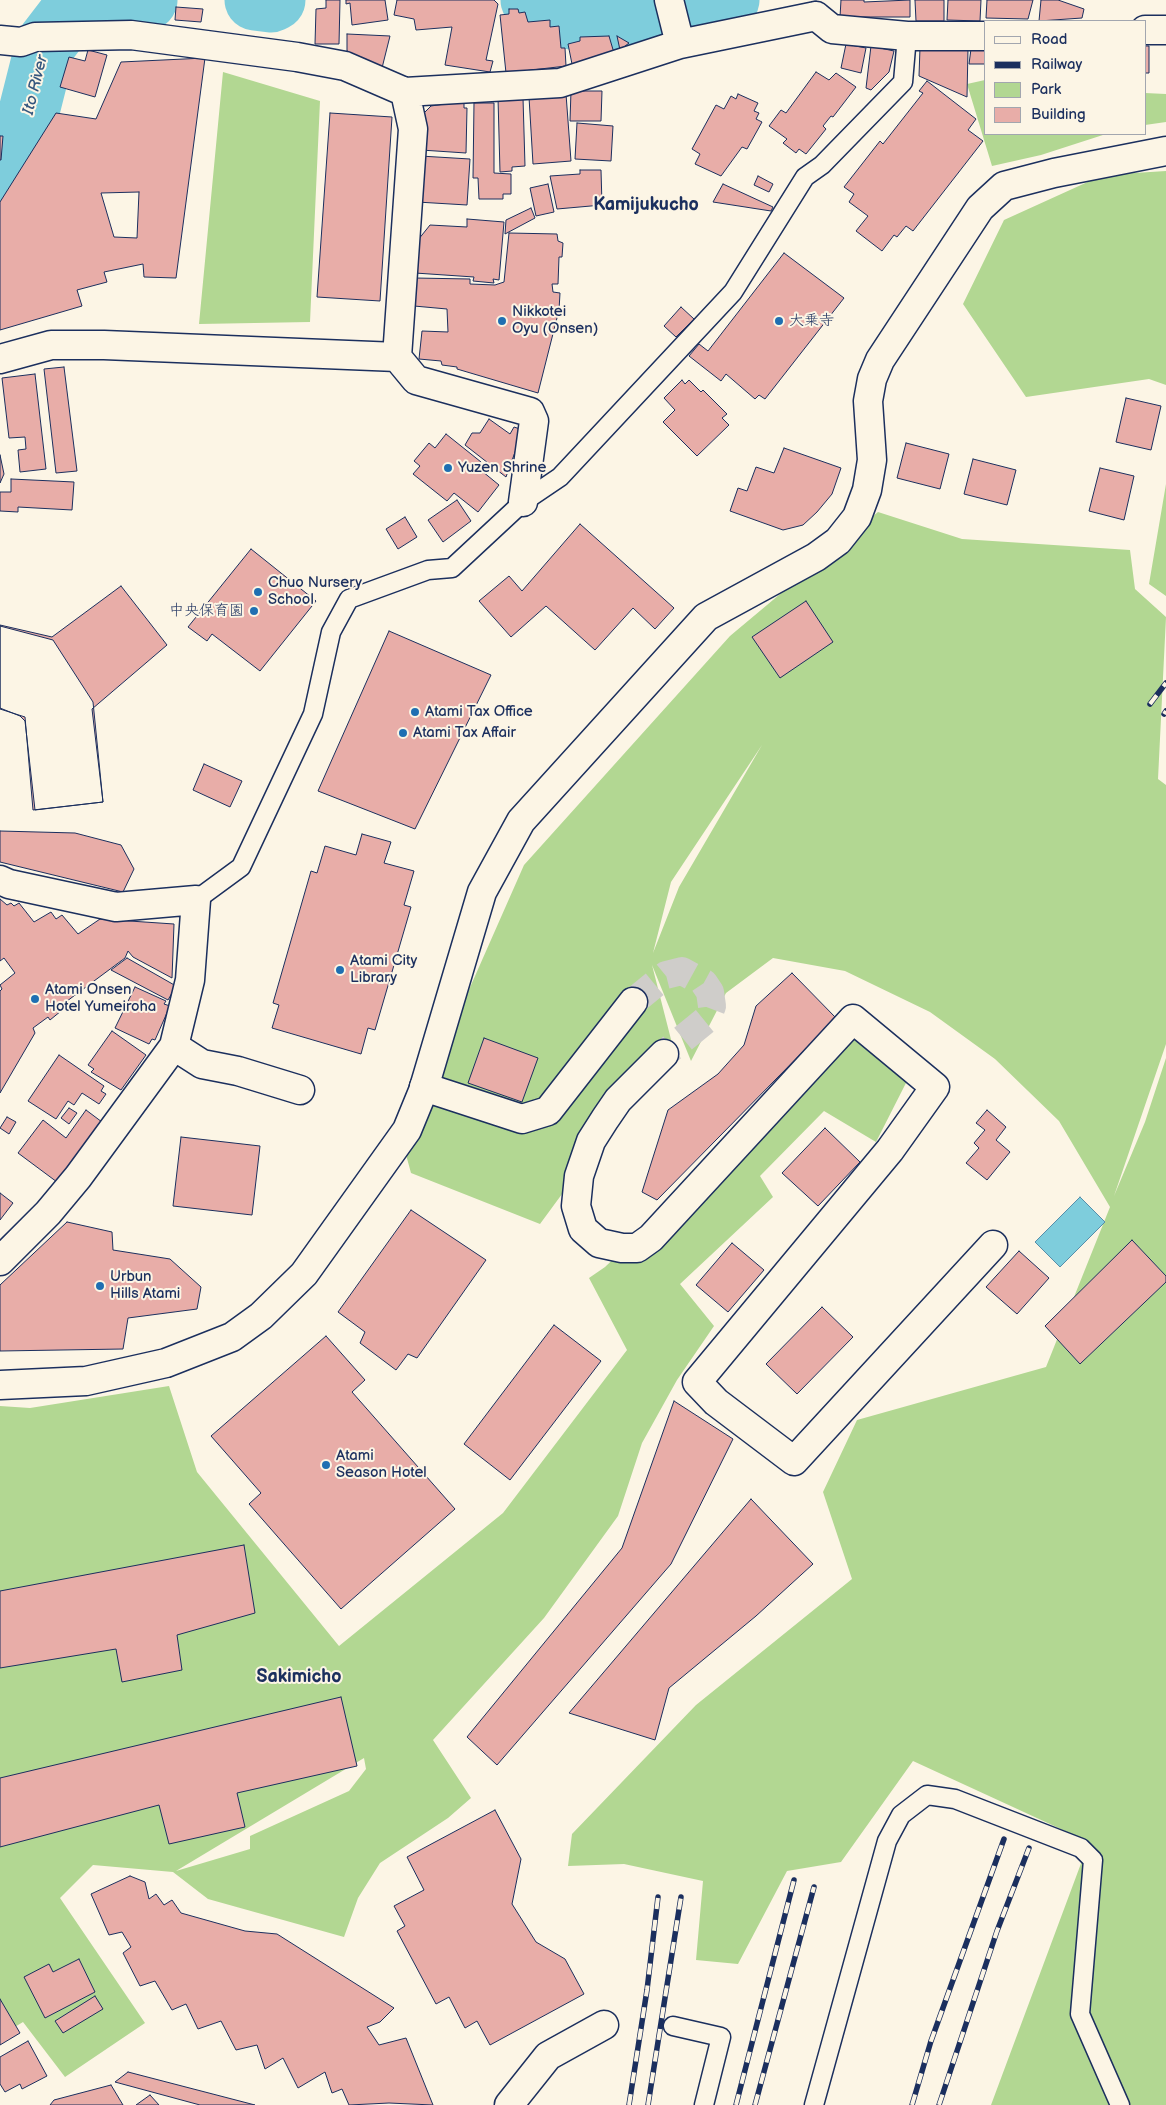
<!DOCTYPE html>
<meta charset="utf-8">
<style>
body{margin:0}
#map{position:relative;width:1166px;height:2105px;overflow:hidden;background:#fcf5e5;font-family:"Balsamiq Sans",sans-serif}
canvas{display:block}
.legend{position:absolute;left:984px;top:20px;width:162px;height:115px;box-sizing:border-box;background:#fcf5e5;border:1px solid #a2a6af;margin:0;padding:6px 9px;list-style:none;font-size:15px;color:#1b2f5e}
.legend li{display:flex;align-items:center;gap:10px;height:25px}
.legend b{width:25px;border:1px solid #a2a6af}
</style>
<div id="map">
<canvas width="1166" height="2105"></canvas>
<ul class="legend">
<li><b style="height:6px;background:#fcf5e5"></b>Road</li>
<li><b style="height:6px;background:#1b2f5e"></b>Railway</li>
<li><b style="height:14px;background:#b2d792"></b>Park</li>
<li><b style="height:14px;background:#e8ada8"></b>Building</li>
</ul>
</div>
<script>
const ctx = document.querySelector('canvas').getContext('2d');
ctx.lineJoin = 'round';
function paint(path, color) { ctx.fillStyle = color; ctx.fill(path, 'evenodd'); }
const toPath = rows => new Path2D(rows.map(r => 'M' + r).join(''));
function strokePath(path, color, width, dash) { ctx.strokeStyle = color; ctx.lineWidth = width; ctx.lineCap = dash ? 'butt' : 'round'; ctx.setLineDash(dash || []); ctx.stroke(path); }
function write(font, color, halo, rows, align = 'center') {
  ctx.font = font + ' "Balsamiq Sans","Klee One",sans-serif'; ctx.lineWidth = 4; ctx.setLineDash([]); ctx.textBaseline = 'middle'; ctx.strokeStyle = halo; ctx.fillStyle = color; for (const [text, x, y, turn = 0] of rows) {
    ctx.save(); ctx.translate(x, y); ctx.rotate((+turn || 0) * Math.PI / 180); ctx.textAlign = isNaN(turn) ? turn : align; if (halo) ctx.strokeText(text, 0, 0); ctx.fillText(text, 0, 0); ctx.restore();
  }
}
paint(toPath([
 [223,72,320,101,310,322,199,324],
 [985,80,985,134,1106,134,1041,155,992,166,967,84],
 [1145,93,1166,94,1166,122,1145,125],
 [1166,171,1166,385,1149,379,1026,397,963,304,1004,220,1103,175],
 [1166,484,1166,596,1149,584],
 [878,512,962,539,1130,550,1135,589,1166,617,1158,779,1166,785,1166,1044,1114,1196,1145,1122,1166,1058,1166,2105,991,2105,1089,1842,913,1761,841,1862,787,1871,738,1964,696,1960,703,1881,624,1864,568,1866,572,1834,696,1705,852,1579,823,1492,857,1420,1046,1367,1110,1207,1059,1121,995,1059,930,1012,845,971,773,958,726,993,691,1061,652,965,676,1059,598,1145,540,1224,411,1173,405,1151,449,1035,524,865,730,636],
 [762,745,679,887,653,953,671,882],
 [866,1019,907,1081,876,1142,824,1111,760,1176,773,1197,680,1284,714,1326,677,1380,642,1443,618,1516,544,1618,433,1740,471,1798,448,1818,380,1863,358,1898,344,1937,208,1899,173,1872,93,1865,60,1898,145,2023,65,2077,23,2022,0,2036,0,1406,30,1408,169,1386,197,1472,339,1646,503,1513,627,1350,589,1278,605,1267],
 [364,1758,366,1769,349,1791,250,1836,250,1849,176,1871]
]), '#b2d792');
const water = toPath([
 [1080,1197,1105,1222,1060,1267,1035,1242,1080,1197]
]);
paint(water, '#7ecddc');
strokePath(water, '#568eaa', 1);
strokePath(toPath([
 [255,0,271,2,275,0],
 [531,0,556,15,588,23,687,10,729,0],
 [0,174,7,168,24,131,46,44,66,18,147,0]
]), '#7ecddc', 61);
const building = toPath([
 [326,0,340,0,339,44,315,44,316,9,326,8,326,0],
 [346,0,385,0,388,20,352,25,350,3,346,4,346,0],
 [397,0,494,0,498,4,486,60,493,61,490,72,445,65,452,27,416,30,414,19,394,15,397,0],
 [841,0,864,0,864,2,910,0,910,17,840,17,841,0],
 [915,0,944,0,944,21,916,21,915,0],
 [948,0,981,0,980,21,947,20,948,0],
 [987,0,1033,0,1028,19,986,18,987,0],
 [1041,0,1058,0,1084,9,1082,18,1039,21,1041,0],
 [176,7,203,9,201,22,175,20,176,7],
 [509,9,518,9,519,13,525,12,528,22,550,20,550,27,559,26,561,48,565,48,566,66,506,73,500,15,509,14,509,9],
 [347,34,390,36,382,68,347,51,347,34],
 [609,36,614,53,572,64,568,44,580,41,580,37,609,36],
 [617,36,629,43,620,50,617,36],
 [846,44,866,48,861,73,841,68,846,44],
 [871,46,894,51,889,72,871,90,866,88,871,46],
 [1145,46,1149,46,1149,73,1145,73,1145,46],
 [985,47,985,64,969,64,971,49,985,47],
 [920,48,968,48,967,97,919,76,920,48],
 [88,50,107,55,95,97,60,87,69,57,85,61,88,50],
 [205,58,176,278,144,277,143,264,104,272,107,282,77,290,82,306,0,330,0,202,56,113,96,119,121,62,205,58],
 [139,192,137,238,114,237,101,193,139,192],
 [816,72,829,80,836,73,856,87,833,117,831,116,823,126,826,129,806,154,799,149,796,153,783,143,787,139,769,126,781,110,786,113,816,72],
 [927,81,976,119,968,130,983,141,913,231,906,226,897,237,894,235,882,251,856,231,868,216,849,202,854,194,844,187,880,141,883,144,923,93,919,91,927,81],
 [571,91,602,91,601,121,570,121,571,91],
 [566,94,571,161,533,164,529,97,566,94],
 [738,94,758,103,754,111,759,113,756,119,762,122,747,149,742,147,721,176,695,164,700,154,692,149,716,105,724,109,731,96,736,99,738,94],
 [498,98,523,98,525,166,512,167,512,171,500,172,498,98],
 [464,101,464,108,467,108,466,153,421,150,422,115,431,106,464,101],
 [474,103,494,103,494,173,511,174,511,194,503,194,503,199,479,199,478,178,473,178,474,103],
 [330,113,392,117,380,301,317,297,330,113],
 [577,123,613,126,611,161,575,159,577,123],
 [0,136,3,136,1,160,0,160,0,136],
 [420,156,470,159,467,205,417,202,420,156],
 [580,170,601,170,602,205,557,209,550,176,580,174,580,170],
 [758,176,773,184,769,192,754,185,758,176],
 [548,184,554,212,536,216,530,188,548,184],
 [723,184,773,207,771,211,713,202,723,184],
 [531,208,535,218,505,234,506,220,531,208],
 [467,219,504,222,499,280,493,279,494,283,473,281,474,277,415,273,418,240,430,225,467,227,467,219],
 [509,233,557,234,558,241,563,243,562,257,559,257,558,284,552,284,553,292,560,293,559,310,538,393,457,369,457,367,442,365,441,361,419,359,422,331,448,332,447,309,414,306,415,278,470,279,470,284,495,285,504,282,509,233],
 [784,253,844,298,765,399,759,395,755,399,726,374,721,381,689,356,699,344,708,351,784,253],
 [681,307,694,319,676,337,664,326,681,307],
 [64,367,77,471,56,473,44,369,64,367],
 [35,374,46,469,20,472,18,450,26,449,25,437,9,438,2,378,35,374],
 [682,380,685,384,689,380,701,392,703,390,727,414,722,418,729,425,697,456,663,422,675,410,664,398,682,380],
 [1126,398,1161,406,1151,450,1116,442,1126,398],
 [489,419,510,434,514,427,523,430,506,477,465,445,472,433,480,433,489,419],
 [446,434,481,462,477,467,499,485,478,512,454,493,447,501,413,474,420,466,414,461,429,443,435,448,446,434],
 [906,443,949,454,940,489,897,478,906,443],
 [784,448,841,468,832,494,817,512,803,525,783,530,730,511,738,488,747,491,756,467,774,473,784,448],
 [0,455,4,474,0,483,0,455],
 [973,459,1016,470,1007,505,964,494,973,459],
 [1100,468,1134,476,1124,520,1089,511,1100,468],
 [11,479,74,482,72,510,18,507,18,512,0,511,0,492,11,492,11,479],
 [457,500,471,521,443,542,428,520,457,500],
 [405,517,417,537,398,549,386,529,405,517],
 [580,524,674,608,655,629,633,608,595,650,546,606,511,637,479,601,509,576,522,591,580,524],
 [251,549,316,601,260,671,212,634,207,641,188,627,251,549],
 [121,586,167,645,92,709,103,802,35,810,25,721,20,716,0,708,0,625,52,637,121,586],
 [806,601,833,642,780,678,752,637,806,601],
 [0,626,53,640,93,702,103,802,33,810,25,717,0,709,0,626],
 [389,631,491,675,415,829,318,791,389,631],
 [204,764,242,781,230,807,193,790,204,764],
 [0,831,75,833,121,845,134,869,123,892,0,862,0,831],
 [362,834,391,842,384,863,414,871,404,905,411,907,375,1030,368,1028,361,1054,272,1028,279,1005,273,1003,311,871,317,873,325,846,356,855,362,834],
 [0,899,7,905,11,903,14,906,19,903,34,922,51,912,56,919,62,915,78,934,100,919,174,924,172,978,133,957,128,951,125,958,59,1007,61,1011,50,1020,48,1017,33,1028,35,1033,0,1093,0,991,2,989,0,985,15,973,4,958,0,961,0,899],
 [127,958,176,986,168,1000,111,970,127,958],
 [792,973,836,1018,657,1200,642,1192,668,1110,718,1074,744,1045,756,1006,792,973],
 [135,987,166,1001,164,1004,170,1006,155,1040,152,1039,149,1044,115,1028,135,987],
 [112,1031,146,1055,121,1090,91,1072,94,1069,88,1065,112,1031],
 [484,1038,538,1058,522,1102,468,1083,484,1038],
 [59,1055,104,1086,101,1091,106,1094,99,1104,82,1093,74,1105,68,1101,56,1119,28,1101,59,1055],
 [69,1108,77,1113,69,1124,61,1118,69,1108],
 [86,1110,102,1122,57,1182,18,1153,43,1120,66,1138,86,1110],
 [987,1110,1006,1127,996,1140,1010,1152,987,1180,966,1163,979,1148,974,1143,985,1130,976,1123,987,1110],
 [7,1117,16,1122,9,1134,0,1128,7,1117],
 [825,1128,860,1162,818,1206,782,1173,825,1128],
 [181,1137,260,1146,252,1215,173,1206,181,1137],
 [0,1193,13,1203,0,1220,0,1193],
 [411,1210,486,1260,417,1358,408,1354,396,1370,360,1343,365,1332,338,1312,411,1210],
 [67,1222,112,1232,113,1250,170,1259,201,1287,197,1309,128,1318,123,1349,0,1351,0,1285,67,1222],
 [1132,1240,1166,1276,1166,1282,1080,1364,1045,1326,1132,1240],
 [732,1243,764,1270,728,1312,696,1285,732,1243],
 [1019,1251,1049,1278,1017,1314,986,1287,1019,1251],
 [822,1307,853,1337,797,1394,766,1364,822,1307],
 [554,1325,601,1361,510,1480,464,1444,554,1325],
 [326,1336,365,1380,352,1392,455,1509,341,1609,249,1504,261,1493,211,1436,326,1336],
 [674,1401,733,1439,671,1564,497,1765,467,1737,622,1548,674,1401],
 [751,1499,813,1564,756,1616,669,1688,655,1740,569,1713,751,1499],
 [244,1545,255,1613,177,1635,182,1670,122,1682,116,1649,0,1668,0,1591,244,1545],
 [341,1697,357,1766,237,1793,245,1827,169,1844,159,1805,0,1847,0,1778,341,1697],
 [495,1810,521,1859,512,1904,536,1942,565,1959,584,1994,490,2045,477,2021,465,2028,449,1997,436,2004,397,1931,405,1926,394,1906,424,1890,407,1857,495,1810],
 [130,1876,145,1882,149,1899,156,1894,164,1905,172,1900,181,1913,245,1931,277,1934,394,2008,380,2022,367,2027,379,2045,406,2038,433,2105,389,2103,349,2105,342,2089,332,2093,325,2072,298,2088,283,2058,265,2069,257,2045,236,2050,221,2021,198,2029,186,2004,172,2010,155,1981,140,1986,123,1953,131,1947,122,1932,109,1935,91,1894,130,1876],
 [79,1959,95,1992,45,2018,24,1977,49,1964,53,1972,79,1959],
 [95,1996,103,2009,63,2033,55,2021,95,1996],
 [0,1999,20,2033,0,2045,0,1999],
 [28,2041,47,2076,22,2089,20,2084,5,2092,0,2084,0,2057,28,2041],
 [128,2072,255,2105,200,2105,115,2082,128,2072],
 [111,2085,123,2105,50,2105,54,2100,111,2085],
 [150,2095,159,2105,136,2105,150,2095]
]);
paint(building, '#e8ada8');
strokePath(building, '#1b2f5e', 1);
strokePath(toPath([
 [633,1002,666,975,682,971,704,983,710,992,712,1006,707,1019,664,1054]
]), '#cfcdca', 28, [28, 14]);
const service = toPath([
 [196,900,241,867,313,714,331,632,349,599,428,570,452,568,523,502,560,477,733,292,805,177,822,165,903,82,907,36],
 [673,2026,721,2037,704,2105],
 [814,2105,887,1841,901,1815,927,1795,955,1799,1081,1848,1093,1860,1080,2014,1120,2105]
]);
const minor = toPath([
 [669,0,680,44],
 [816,16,832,29,907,36,985,36],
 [1145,30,1166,30],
 [0,40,21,42,35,37,131,35,297,57,345,66,405,92,560,83,680,44,816,16],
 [405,92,413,129,397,357,416,380,530,412,534,421,523,502],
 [0,359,51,345,104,345,397,357],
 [0,880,9,884,116,907,196,900,190,980,174,1046,78,1177,48,1213,0,1261],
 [174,1046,202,1064,238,1071,300,1090],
 [664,1054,618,1100,605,1119,591,1141,579,1176,576,1206,583,1229,599,1243,622,1248,637,1248,651,1238,853,1019,935,1087,890,1150,697,1382,716,1402,794,1461,993,1245],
 [424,1087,522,1119,548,1111,633,1002],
 [509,2105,548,2056,604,2025]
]);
const tertiary = toPath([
 [0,1385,86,1381,166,1363,232,1337,261,1316,304,1274,407,1130,423,1091,482,892,521,821,706,617,816,557,838,541,857,517,867,490,872,460,868,401,872,379,880,360,980,208,1004,186,1054,173,1166,151]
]);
strokePath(service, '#1b2f5e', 21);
strokePath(minor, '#1b2f5e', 31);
strokePath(tertiary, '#1b2f5e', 31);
strokePath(service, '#fcf5e5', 18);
strokePath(minor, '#fcf5e5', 28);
strokePath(tertiary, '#fcf5e5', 28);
const rail = toPath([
 [1150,704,1166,683],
 [1164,714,1166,711],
 [629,2105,647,1990,658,1897],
 [648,2105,681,1897],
 [736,2105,794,1880],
 [755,2105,814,1887],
 [912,2105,931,2041,1004,1839],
 [939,2105,997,1931,1029,1848]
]);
strokePath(rail, '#1b2f5e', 5.5);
strokePath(rail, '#fcf5e5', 4, [11]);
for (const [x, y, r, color] of [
 [502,321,5,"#1f6fb2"],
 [779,321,5,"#1f6fb2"],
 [448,468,5,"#1f6fb2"],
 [258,592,5,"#1f6fb2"],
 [254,611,5,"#1f6fb2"],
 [415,712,5,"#1f6fb2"],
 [403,733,5,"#1f6fb2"],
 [340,970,5,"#1f6fb2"],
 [35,999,5,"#1f6fb2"],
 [100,1286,5,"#1f6fb2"],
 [326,1465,5,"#1f6fb2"]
]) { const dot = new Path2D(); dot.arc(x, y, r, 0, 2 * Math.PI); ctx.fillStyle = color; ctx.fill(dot); strokePath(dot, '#fcf5e5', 2); }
write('15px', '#1b2f5e', '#fcf5e5', [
 ["Nikkotei",512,312],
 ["Oyu (Onsen)",512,329],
 ["大乗寺",789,321],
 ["Yuzen Shrine",458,468],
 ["Chuo Nursery",268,583],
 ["School",268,600],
 ["中央保育園",244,611,"right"],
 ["Atami Tax Office",425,712],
 ["Atami Tax Affair",413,733],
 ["Atami City",350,961],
 ["Library",350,978],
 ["Atami Onsen",45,990],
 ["Hotel Yumeiroha",45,1007],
 ["Urbun",110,1277],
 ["Hills Atami",110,1294],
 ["Atami",336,1456],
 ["Season Hotel",336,1473]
], 'left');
write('italic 16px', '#34567e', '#fcf5e5', [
 ["Ito River",36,85,-76]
]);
write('bold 18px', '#1b2f5e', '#fcf5e5', [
 ["Kamijukucho",646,205],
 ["Sakimicho",299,1677]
]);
</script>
